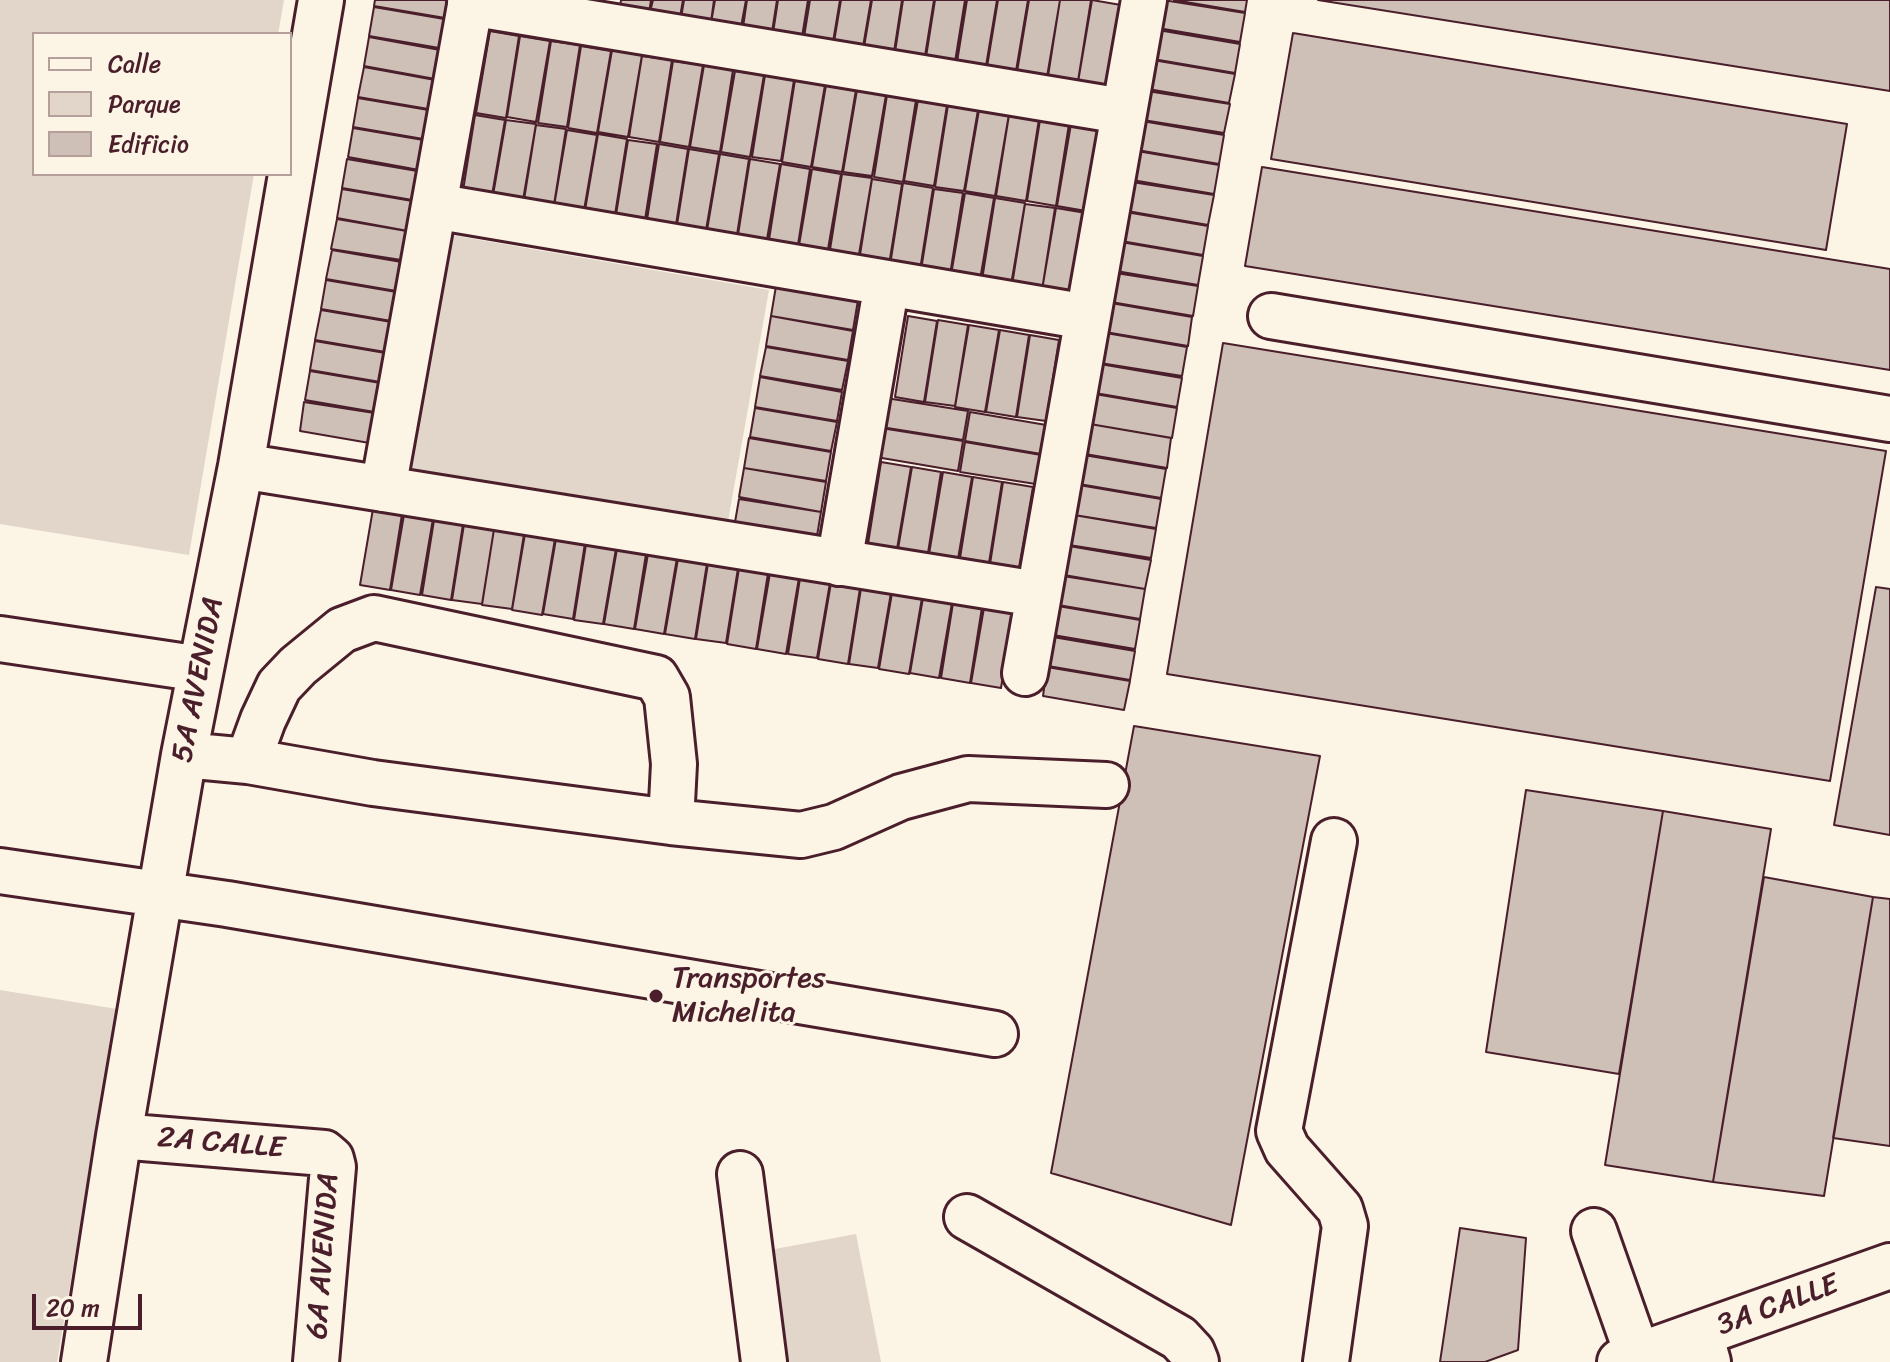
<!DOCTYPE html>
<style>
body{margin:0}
#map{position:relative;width:1890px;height:1362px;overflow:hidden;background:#fcf5e5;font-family:Sriracha,sans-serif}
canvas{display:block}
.legend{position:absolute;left:32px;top:32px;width:260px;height:144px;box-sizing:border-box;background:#fcf5e5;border:2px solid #b59f9b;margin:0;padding:10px 14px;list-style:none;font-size:24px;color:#4a1f2b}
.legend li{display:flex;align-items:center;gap:16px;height:40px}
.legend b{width:40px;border:2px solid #b59f9b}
.scale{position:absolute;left:32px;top:1294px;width:110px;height:36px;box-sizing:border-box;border:4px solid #4a1f2b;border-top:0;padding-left:10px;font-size:24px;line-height:28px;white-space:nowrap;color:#4a1f2b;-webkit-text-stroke:6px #fcf5e5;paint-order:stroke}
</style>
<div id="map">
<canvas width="1890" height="1362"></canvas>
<ul class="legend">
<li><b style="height:10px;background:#fcf5e5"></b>Calle</li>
<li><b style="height:22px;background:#e2d5ca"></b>Parque</li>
<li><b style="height:22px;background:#cfc0b7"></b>Edificio</li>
</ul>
<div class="scale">20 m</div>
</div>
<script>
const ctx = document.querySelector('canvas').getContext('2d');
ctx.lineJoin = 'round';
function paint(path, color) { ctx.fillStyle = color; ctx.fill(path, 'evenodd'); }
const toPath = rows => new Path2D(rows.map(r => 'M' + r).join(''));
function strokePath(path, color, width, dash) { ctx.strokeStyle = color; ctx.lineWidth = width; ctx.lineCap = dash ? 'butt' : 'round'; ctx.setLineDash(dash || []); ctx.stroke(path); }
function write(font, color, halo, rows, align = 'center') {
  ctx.font = font + ' Sriracha,sans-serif'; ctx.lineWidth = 6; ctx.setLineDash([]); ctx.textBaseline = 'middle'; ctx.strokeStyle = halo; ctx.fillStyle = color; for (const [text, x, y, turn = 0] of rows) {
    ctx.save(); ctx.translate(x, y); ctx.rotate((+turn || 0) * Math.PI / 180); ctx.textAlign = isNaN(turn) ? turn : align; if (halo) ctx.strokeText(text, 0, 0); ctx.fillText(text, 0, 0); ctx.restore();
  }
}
paint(toPath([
 [0,0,284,0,278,34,34,34,34,174,254,174,189,555,0,524],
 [451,235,769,290,727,527,409,472],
 [0,990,117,1009,57,1362,0,1362],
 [856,1234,881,1362,785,1362,764,1251]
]), '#e2d5ca');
const building = toPath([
 [375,0,460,0,457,20,374,6,375,0],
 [621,0,651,0,649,13,620,8,621,0],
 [653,0,683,0,680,17,650,12,653,0],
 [684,0,714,0,711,22,681,18,684,0],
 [715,0,746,0,741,27,711,23,715,0],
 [747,0,777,0,772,32,743,27,747,0],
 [778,0,808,0,802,37,773,33,778,0],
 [810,0,840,0,833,42,804,37,810,0],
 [841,0,871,0,863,47,834,42,841,0],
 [872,0,902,0,894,52,864,47,872,0],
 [903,0,934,0,925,56,895,52,903,0],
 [935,0,965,0,955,62,926,57,935,0],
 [967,0,997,0,986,66,957,62,967,0],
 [998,0,1028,0,1016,71,987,67,998,0],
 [1029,0,1060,0,1047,77,1017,72,1029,0],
 [1060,0,1091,0,1078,81,1048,76,1060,0],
 [1092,0,1121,5,1108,86,1078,82,1092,0],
 [1163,0,1245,13,1240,42,1158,28,1163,0],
 [1174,0,1247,0,1245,12,1174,0],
 [1318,0,1890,0,1890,91,1318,0],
 [374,7,456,21,451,50,369,36,374,7],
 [1158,30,1240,44,1235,73,1153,59,1158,30],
 [490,31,519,36,506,118,476,113,490,31],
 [1293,33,1847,124,1826,250,1271,159,1293,33],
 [520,36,550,41,536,122,507,117,520,36],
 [369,37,451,52,446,81,364,66,369,37],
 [551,41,580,45,567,127,538,123,551,41],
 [581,46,611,51,597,133,568,128,581,46],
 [612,50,642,55,628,137,598,132,612,50],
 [642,56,672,60,659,142,629,137,642,56],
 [1153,60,1235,74,1229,103,1148,89,1153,60],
 [673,61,703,65,689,147,660,142,673,61],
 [704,65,733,70,720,152,690,147,704,65],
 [364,67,446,82,440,111,358,97,364,67],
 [735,71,764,75,750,157,721,152,735,71],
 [765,75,794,80,781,161,752,157,765,75],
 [795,80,825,85,811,167,782,162,795,80],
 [826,85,856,90,842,172,812,167,826,85],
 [857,90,886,95,872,176,843,172,857,90],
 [1147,91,1230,104,1224,133,1143,120,1147,91],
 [887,95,916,100,903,182,874,177,887,95],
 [358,98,440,112,435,141,353,127,358,98],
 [918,100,947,105,934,186,904,181,918,100],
 [948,105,978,110,964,191,935,187,948,105],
 [979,110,1009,114,995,196,965,191,979,110],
 [475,115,505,120,491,201,462,197,475,115],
 [1009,115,1039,119,1026,201,996,196,1009,115],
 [506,120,536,124,522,206,492,201,506,120],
 [1040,120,1069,124,1056,206,1027,201,1040,120],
 [1142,121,1224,135,1219,164,1137,150,1142,121],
 [1071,124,1100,129,1086,211,1057,206,1071,124],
 [536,125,566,129,553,211,523,206,536,125],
 [353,128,435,142,430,172,348,157,353,128],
 [567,130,597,135,583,216,553,212,567,130],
 [598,134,627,139,614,221,584,216,598,134],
 [628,140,657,144,644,226,615,221,628,140],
 [659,144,688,149,675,231,646,226,659,144],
 [689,149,719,154,705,236,676,231,689,149],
 [1137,151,1219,165,1214,194,1132,180,1137,151],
 [720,154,749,159,736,241,706,236,720,154],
 [347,159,429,173,424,202,342,188,347,159],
 [750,159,780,164,766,245,737,241,750,159],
 [781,164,810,169,797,251,768,246,781,164],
 [1262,167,1890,269,1890,370,1245,266,1262,167],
 [812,169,841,174,827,255,798,251,812,169],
 [842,174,872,178,858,260,829,256,842,174],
 [872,179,902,184,889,265,859,261,872,179],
 [1132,182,1214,195,1208,225,1127,211,1132,182],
 [903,183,933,188,920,270,890,265,903,183],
 [342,189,424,203,419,233,337,218,342,189],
 [934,189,963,193,950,275,921,270,934,189],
 [965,193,994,198,980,280,951,275,965,193],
 [995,198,1025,203,1011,285,982,280,995,198],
 [1025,204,1055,208,1042,290,1012,285,1025,204],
 [1056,208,1086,213,1072,295,1042,290,1056,208],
 [1126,212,1208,226,1203,255,1121,241,1126,212],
 [337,219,418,233,414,262,331,249,337,219],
 [1121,242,1203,256,1198,285,1116,271,1121,242],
 [332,250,413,264,408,293,326,279,332,250],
 [1116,273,1198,286,1193,316,1111,302,1116,273],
 [326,280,408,294,403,323,321,309,326,280],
 [776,286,858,300,853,330,771,316,776,286],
 [1111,303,1192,317,1188,346,1105,332,1111,303],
 [321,310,403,324,397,354,315,340,321,310],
 [771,316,853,331,848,360,766,346,771,316],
 [908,316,937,321,924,402,895,397,908,316],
 [938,320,968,325,955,406,925,402,938,320],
 [969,325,999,330,985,412,955,407,969,325],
 [1000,330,1029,335,1016,417,986,412,1000,330],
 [1106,333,1187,347,1182,376,1100,363,1106,333],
 [1030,335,1059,340,1046,421,1017,417,1030,335],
 [315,341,397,355,392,384,310,370,315,341],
 [1223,343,1886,451,1830,781,1167,674,1223,343],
 [766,347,848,361,842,390,760,376,766,347],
 [1100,364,1182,378,1177,407,1095,393,1100,364],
 [310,371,392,385,386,414,305,400,310,371],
 [760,377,842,392,837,421,755,407,760,377],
 [1095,394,1177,408,1172,438,1090,424,1095,394],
 [886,398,968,411,963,440,881,427,886,398],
 [304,402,387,415,381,445,300,431,304,402],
 [755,408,837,422,831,451,750,437,755,408],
 [970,412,1052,426,1047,455,965,441,970,412],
 [1090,424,1171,438,1167,468,1085,454,1090,424],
 [881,428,963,441,958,471,876,457,881,428],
 [749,438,831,452,826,481,744,468,749,438],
 [965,442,1047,456,1042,485,960,472,965,442],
 [1084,455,1166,469,1161,498,1079,484,1084,455],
 [881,462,911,467,897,549,868,544,881,462],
 [912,467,941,472,928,553,898,549,912,467],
 [744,468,826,482,821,512,739,497,744,468],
 [943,472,972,477,958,559,929,554,943,472],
 [973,477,1002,482,989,563,960,558,973,477],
 [1003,482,1033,487,1019,568,990,564,1003,482],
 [1079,485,1161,499,1156,528,1074,515,1079,485],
 [739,499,821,512,816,542,734,528,739,499],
 [374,503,403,508,390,590,360,585,374,503],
 [405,509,434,513,420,595,391,590,405,509],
 [435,514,464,518,451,600,422,595,435,514],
 [1074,515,1156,529,1151,558,1069,545,1074,515],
 [465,518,495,523,482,604,452,600,465,518],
 [495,523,525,528,512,609,482,605,495,523],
 [526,528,556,533,542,615,512,610,526,528],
 [557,533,586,537,573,619,543,614,557,533],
 [587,538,617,543,603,624,574,620,587,538],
 [618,543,647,548,634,629,604,624,618,543],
 [1069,546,1151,560,1145,589,1064,575,1069,546],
 [649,548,678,552,664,634,635,629,649,548],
 [679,553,708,557,695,639,665,634,679,553],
 [709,557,739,562,726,643,696,639,709,557],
 [740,562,769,567,756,649,727,644,740,562],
 [771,567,800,572,786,654,757,649,771,567],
 [801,572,831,577,817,658,788,654,801,572],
 [1063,576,1145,589,1140,619,1058,605,1063,576],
 [832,577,861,582,848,664,818,659,832,577],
 [862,582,892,587,878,668,849,664,862,582],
 [893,587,923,592,909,674,879,669,893,587],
 [1876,587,1890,589,1890,835,1834,825,1876,587],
 [924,592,953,597,939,678,910,673,924,592],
 [954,597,983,601,970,683,941,678,954,597],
 [985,602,1014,607,1001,688,971,683,985,602],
 [1058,606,1140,620,1135,649,1053,635,1058,606],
 [1053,637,1135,651,1130,680,1048,666,1053,637],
 [1047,667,1130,681,1124,710,1043,696,1047,667],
 [1134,726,1320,756,1231,1225,1051,1173,1134,726],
 [1526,790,1663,811,1619,1074,1486,1052,1526,790],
 [1663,811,1771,829,1713,1182,1605,1165,1663,811],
 [1764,877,1873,897,1824,1196,1713,1182,1764,877],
 [1873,897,1890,899,1890,1146,1833,1138,1873,897],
 [1460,1228,1526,1238,1518,1350,1485,1362,1440,1362,1460,1228]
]);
paint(building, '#cfc0b7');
strokePath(building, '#4a1f2b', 2);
const minor = toPath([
 [470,3,1122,111],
 [434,206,1087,317],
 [1271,316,1890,419],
 [241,466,1037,594],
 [383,489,471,0],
 [839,563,887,283],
 [0,639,201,669],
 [1025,673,1144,0],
 [184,755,248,761,373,783,671,822,801,835,834,827,901,797,968,779,1106,785],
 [248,761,263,720,279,686,298,666,342,630,374,618,656,678,667,697,674,764,671,822],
 [0,871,227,904,995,1034],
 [119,1136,324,1153,331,1159,333,1167,316,1362],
 [740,1174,764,1362],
 [967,1217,1179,1338,1192,1352,1196,1362],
 [1594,1231,1638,1356],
 [1700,1334,1708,1362],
 [84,1362,119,1136,184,755,241,466,321,0],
 [1326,1362,1345,1226,1340,1209,1287,1149,1279,1131,1334,841]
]);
const major = toPath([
 [1620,1362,1890,1266]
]);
strokePath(minor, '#4a1f2b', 50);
strokePath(major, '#4a1f2b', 50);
strokePath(minor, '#fcf5e5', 44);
strokePath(major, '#fcf5e5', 44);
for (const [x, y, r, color] of [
 [656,996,8,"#4a1f2b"]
]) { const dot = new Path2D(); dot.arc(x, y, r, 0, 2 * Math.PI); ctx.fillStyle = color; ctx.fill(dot); strokePath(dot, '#fcf5e5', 3); }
write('30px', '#4a1f2b', '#fcf5e5', [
 ["5A AVENIDA",199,680,-79],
 ["2A CALLE",221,1144,5],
 ["6A AVENIDA",324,1256,-86],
 ["3A CALLE",1778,1306,-20]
]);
write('30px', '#4a1f2b', '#fcf5e5', [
 ["Transportes",672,979],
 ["Michelita",672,1013]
], 'left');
</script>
